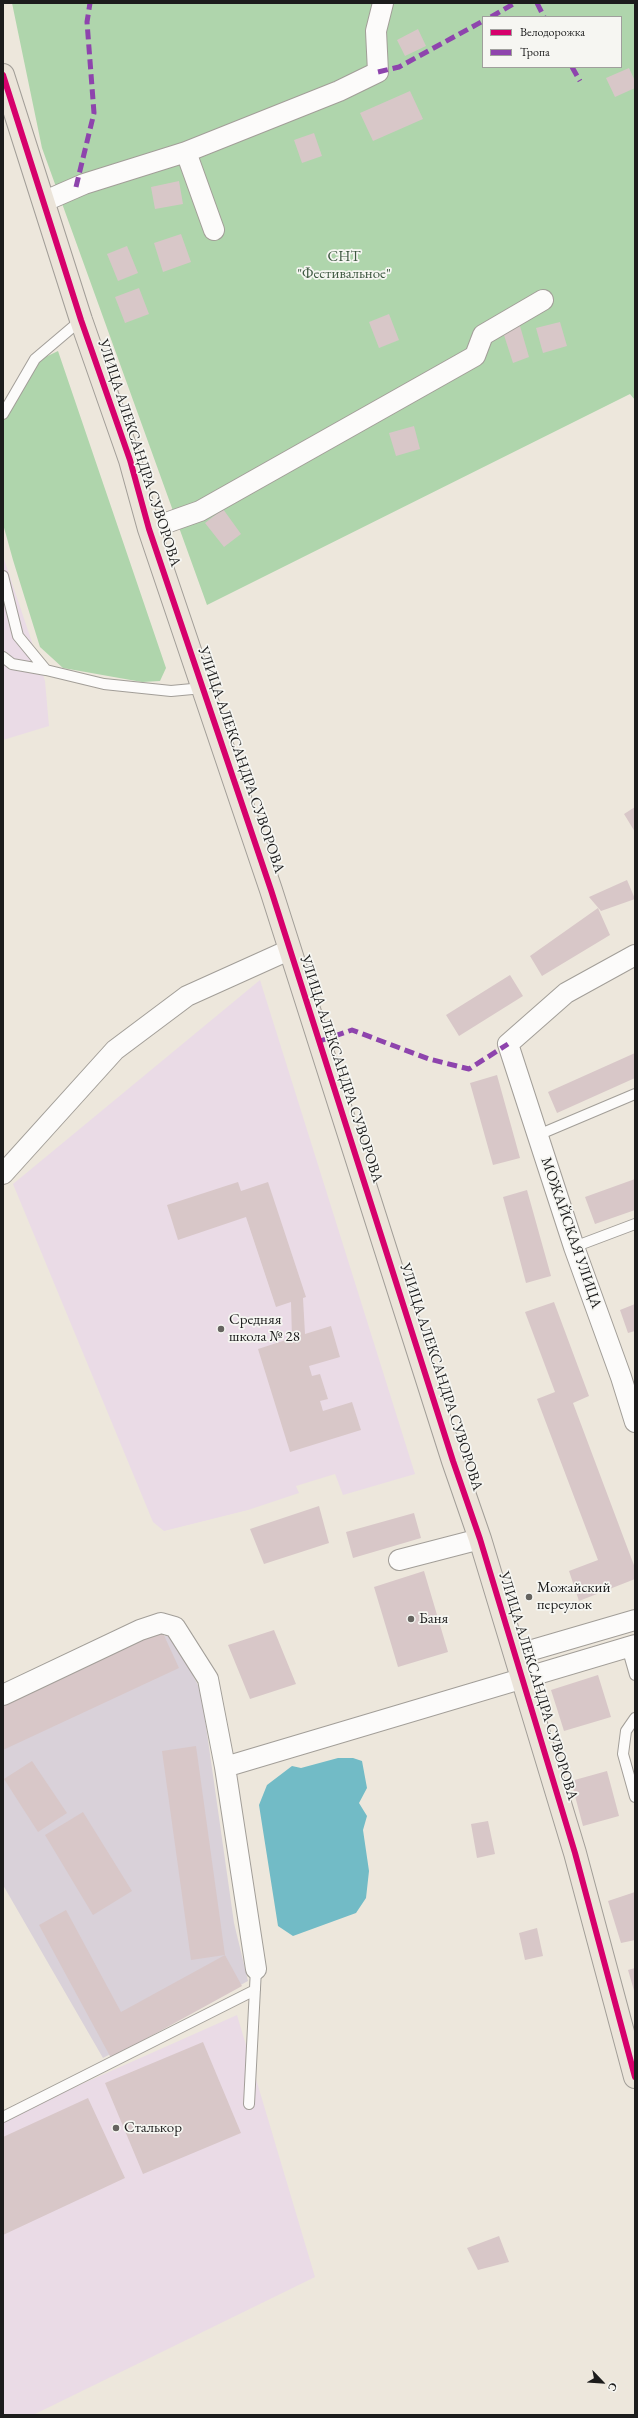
<!DOCTYPE html>
<meta charset="utf-8">
<style>
body{margin:0}
#map{position:relative;width:638px;height:2418px;overflow:hidden;background:#ede7dc;font-family:"EB Garamond",serif}
canvas{display:block}
.frame{position:absolute;inset:0;border:4px solid #1c1c1c;pointer-events:none}
.legend{position:absolute;left:482px;top:16px;width:140px;height:52px;box-sizing:border-box;background:#f6f6f2;border:1px solid #9f9f9c;margin:0;padding:5px 7px;list-style:none;font-size:12px;color:#1c1c1c}
.legend li{display:flex;align-items:center;gap:8px;height:20px}
.legend b{width:20px;border:1px solid #9f9f9c}
.north{position:absolute;left:582px;top:2362px;width:40px;height:40px;-webkit-text-stroke:3px #f6f6f2;paint-order:stroke;rotate:115deg;font-size:11px;font-weight:700;line-height:16px;text-align:center;color:#1c1c1c}
.north::after{content:'';display:block;margin:auto;width:14px;height:18px;background:#1c1c1c;clip-path:polygon(50% 0,100% 100%,50% 72%,0 100%)}
</style>
<div id="map">
<canvas width="638" height="2418"></canvas>
<div class="frame"></div>
<ul class="legend">
<li><b style="height:5px;background:#d6006c"></b>Велодорожка</li>
<li><b style="height:5px;background:#8e44ad"></b>Тропа</li>
</ul>
<div class="north">С</div>
</div>
<script>
const ctx = document.querySelector('canvas').getContext('2d');
ctx.lineJoin = 'round';
function paint(path, color) { ctx.fillStyle = color; ctx.fill(path, 'evenodd'); }
const toPath = rows => new Path2D(rows.map(r => 'M' + r).join(''));
function strokePath(path, color, width, dash) { ctx.strokeStyle = color; ctx.lineWidth = width; ctx.lineCap = dash ? 'butt' : 'round'; ctx.setLineDash(dash || []); ctx.stroke(path); }
function write(font, color, halo, rows, align = 'center') {
  ctx.font = font + ' "EB Garamond",serif'; ctx.lineWidth = 3.5; ctx.setLineDash([]); ctx.textBaseline = 'middle'; ctx.strokeStyle = halo; ctx.fillStyle = color; for (const [text, x, y, turn = 0] of rows) {
    ctx.save(); ctx.translate(x, y); ctx.rotate((+turn || 0) * Math.PI / 180); ctx.textAlign = isNaN(turn) ? turn : align; if (halo) ctx.strokeText(text, 0, 0); ctx.fillText(text, 0, 0); ctx.restore();
  }
}
paint(toPath([
 [3,556,45,681,49,726,3,740],
 [260,980,415,1474,343,1495,335,1474,296,1486,299,1493,248,1510,164,1531,153,1522,13,1184],
 [237,2015,315,2277,33,2415,3,2415,3,2119]
]), '#eadbe6');
paint(toPath([
 [171,1633,201,1691,234,1923,248,1981,103,2058,3,1885,3,1709]
]), '#d9d1d9');
paint(toPath([
 [12,3,635,3,635,400,630,394,207,605,42,148],
 [483,17,621,17,621,67,483,67],
 [58,351,166,668,160,681,142,682,63,668,40,647,13,560,3,524,3,409,33,363]
]), '#afd5ac');
paint(toPath([
 [338,1758,353,1758,362,1761,367,1788,359,1803,367,1816,363,1830,369,1871,366,1898,356,1913,293,1936,278,1926,259,1805,267,1785,292,1766,301,1768]
]), '#72bbc6');
paint(toPath([
 [418,29,426,46,405,56,397,40],
 [629,68,635,81,635,88,615,97,606,78],
 [410,91,423,119,373,141,360,113],
 [314,133,322,156,302,163,294,140],
 [179,181,183,204,155,209,151,187],
 [181,234,191,262,163,272,154,243],
 [127,246,138,273,118,281,107,254],
 [139,288,149,314,125,323,115,297],
 [389,314,399,340,379,348,369,322],
 [560,322,567,346,543,353,536,328],
 [520,326,529,357,513,363,503,332],
 [414,426,420,449,396,456,389,433],
 [223,509,241,534,224,547,205,523],
 [635,807,635,832,624,814],
 [627,880,635,899,601,911,589,897],
 [598,908,610,935,542,976,530,956],
 [510,975,523,996,459,1036,446,1015],
 [635,1053,635,1078,557,1113,548,1092],
 [497,1075,520,1158,493,1165,470,1083],
 [635,1179,635,1210,595,1224,585,1197],
 [238,1182,241,1191,268,1182,306,1297,303,1298,305,1334,331,1326,340,1357,309,1366,312,1376,320,1374,328,1399,320,1401,323,1411,352,1402,361,1430,290,1452,258,1349,292,1338,291,1302,276,1307,246,1217,178,1240,167,1205],
 [527,1190,551,1276,526,1283,503,1197],
 [554,1302,589,1396,573,1403,635,1568,635,1579,579,1601,569,1571,598,1560,537,1399,555,1392,525,1312],
 [635,1304,635,1331,628,1333,620,1310],
 [319,1506,329,1543,264,1564,250,1529],
 [414,1513,421,1538,353,1558,346,1532],
 [424,1571,448,1652,398,1667,374,1587],
 [274,1630,296,1684,250,1699,228,1645],
 [162,1631,179,1668,3,1750,3,1705],
 [598,1675,611,1717,564,1731,551,1690],
 [196,1746,225,1955,191,1960,162,1751],
 [32,1761,67,1813,38,1832,4,1779],
 [607,1771,619,1816,583,1826,571,1781],
 [83,1812,132,1891,93,1915,45,1835],
 [488,1821,495,1854,477,1858,471,1824],
 [635,1892,635,1940,621,1943,608,1901],
 [66,1910,121,2012,225,1955,242,1986,111,2058,39,1925],
 [537,1928,543,1956,525,1960,519,1933],
 [635,1968,635,1994,628,1970],
 [203,2042,241,2133,143,2174,105,2083],
 [88,2098,125,2178,3,2235,3,2137],
 [499,2236,509,2262,478,2270,467,2248]
]), '#d8c7c8');
const lane = toPath([
 [3,414,35,359,81,320],
 [3,576,18,636,46,670,104,684,171,691,203,688],
 [3,657,12,664,46,670],
 [538,1135,635,1094],
 [574,1247,635,1224],
 [627,1647,635,1675],
 [635,1718,626,1731,623,1754,635,1797],
 [249,2104,256,1969],
 [3,2117,255,1990]
]);
const street = toPath([
 [186,152,339,91,378,72,376,31,383,3],
 [45,201,84,184,186,152,214,230],
 [149,529,200,511,475,356,483,335,543,300],
 [635,955,566,993,508,1044,574,1247,621,1377,635,1422],
 [3,1174,115,1050,187,996,289,950],
 [399,1560,480,1539],
 [515,1655,635,1620],
 [3,1695,140,1630,161,1623,175,1627,208,1679,225,1767,256,1969],
 [225,1767,635,1645]
]);
const primary = toPath([
 [3,75,81,320,130,460,149,529,271,890,453,1461,480,1539,575,1853,635,2077]
]);
strokePath(lane, '#a29e98', 12);
strokePath(street, '#a29e98', 22);
strokePath(primary, '#a29e98', 24);
strokePath(lane, '#fcfbfa', 10);
strokePath(street, '#fcfbfa', 20);
strokePath(primary, '#ebe4d9', 22);
strokePath(toPath([
 [537,3,544,17],
 [491,17,515,3],
 [572,67,580,81],
 [378,72,399,67,483,21],
 [76,187,94,113,87,22,90,3],
 [320,1041,352,1030,429,1059,469,1069,508,1044]
]), '#8e44ad', 5, [10, 5]);
strokePath(toPath([
 [3,75,81,320,130,460,149,529,271,890,453,1461,480,1539,575,1853,635,2077]
]), '#d6006c', 6);
for (const [x, y, r, color] of [
 [221,1329,4,"#65635f"],
 [529,1597,4,"#65635f"],
 [411,1619,4,"#65635f"],
 [116,2128,4,"#65635f"]
]) { const dot = new Path2D(); dot.arc(x, y, r, 0, 2 * Math.PI); ctx.fillStyle = color; ctx.fill(dot); strokePath(dot, '#f6f6f2', 1.5); }
write('15px', '#3e5841', '#f6f6f2', [
 ["СНТ",344,257],
 ["\"Фестивальное\"",344,274]
]);
write('15px', '#1c1c1c', '#f6f6f2', [
 ["УЛИЦА АЛЕКСАНДРА СУВОРОВА",139,453,72],
 ["УЛИЦА АЛЕКСАНДРА СУВОРОВА",241,760,71],
 ["УЛИЦА АЛЕКСАНДРА СУВОРОВА",341,1069,72],
 ["МОЖАЙСКАЯ УЛИЦА",571,1233,71],
 ["УЛИЦА АЛЕКСАНДРА СУВОРОВА",441,1377,72],
 ["УЛИЦА АЛЕКСАНДРА СУВОРОВА",538,1686,73]
]);
write('15px', '#1c1c1c', '#f6f6f2', [
 ["Средняя",229,1320],
 ["школа № 28",229,1337],
 ["Можайский",537,1588],
 ["переулок",537,1605],
 ["Баня",419,1619],
 ["Сталькор",124,2128]
], 'left');
</script>
